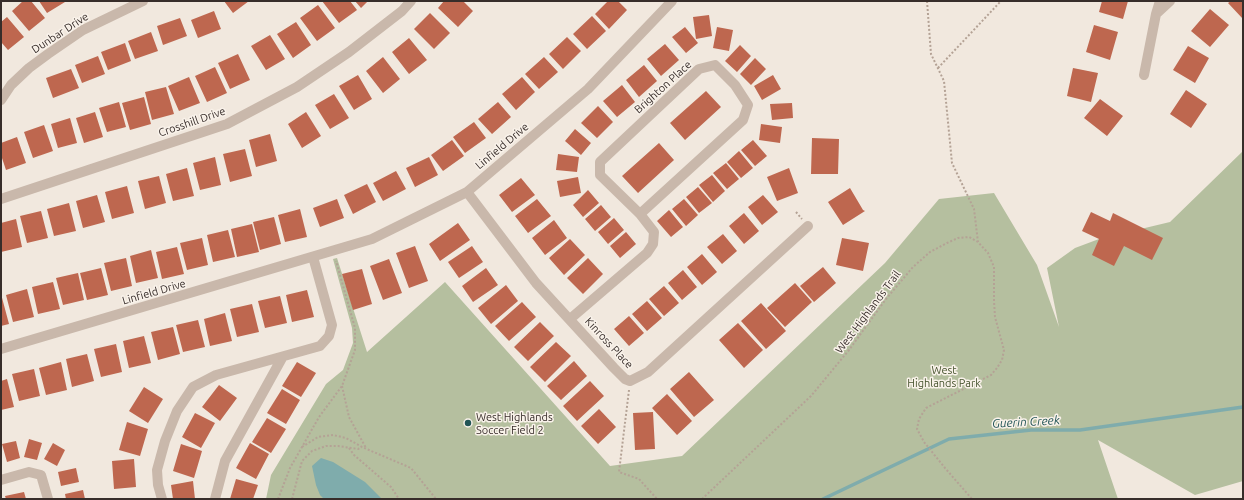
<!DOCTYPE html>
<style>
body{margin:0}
#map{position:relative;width:1244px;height:500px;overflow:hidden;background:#f1e8de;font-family:Ubuntu,sans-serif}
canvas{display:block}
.frame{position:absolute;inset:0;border:2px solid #372d2a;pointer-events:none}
</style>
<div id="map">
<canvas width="1244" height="500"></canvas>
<div class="frame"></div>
</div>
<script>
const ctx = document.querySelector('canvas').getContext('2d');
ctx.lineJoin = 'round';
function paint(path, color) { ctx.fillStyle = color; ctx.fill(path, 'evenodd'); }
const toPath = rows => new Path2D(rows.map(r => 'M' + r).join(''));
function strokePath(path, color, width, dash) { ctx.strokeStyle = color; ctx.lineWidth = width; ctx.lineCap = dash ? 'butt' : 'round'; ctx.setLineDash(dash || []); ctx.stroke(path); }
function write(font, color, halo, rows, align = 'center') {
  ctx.font = font + ' Ubuntu,sans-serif'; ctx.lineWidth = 3; ctx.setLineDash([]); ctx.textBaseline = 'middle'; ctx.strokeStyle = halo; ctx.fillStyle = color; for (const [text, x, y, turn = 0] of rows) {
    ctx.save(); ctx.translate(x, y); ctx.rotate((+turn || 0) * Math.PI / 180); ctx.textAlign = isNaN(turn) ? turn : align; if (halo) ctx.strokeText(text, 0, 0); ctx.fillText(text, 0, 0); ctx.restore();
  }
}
paint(toPath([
 [1243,151,1243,481,1195,495,1098,440,1118,499,266,499,271,475,326,384,343,370,353,343,352,328,333,259,337,258,367,352,445,282,610,466,682,456,885,263,939,199,994,193,1037,265,1059,327,1047,268,1075,248,1099,239,1170,222]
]), '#b5bf9f');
paint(toPath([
 [321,458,333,462,365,482,382,499,324,499,320,495,316,485,312,466]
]), '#7facac');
strokePath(toPath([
 [823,499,949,439,1031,430,1080,430,1243,407]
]), '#7facac', 3.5);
paint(toPath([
 [23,1,31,1,45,18,29,31,12,11],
 [39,1,64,1,65,2,47,13],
 [224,1,249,1,233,13],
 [322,1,350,1,357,10,339,23],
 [355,1,368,1,361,8],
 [444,1,463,1,473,11,458,27,438,8],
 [608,1,618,1,627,10,609,29,595,14],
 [1102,1,1128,1,1123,19,1099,12],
 [1231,1,1243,1,1243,19,1228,3],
 [318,5,335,28,317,41,300,18],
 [1210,9,1229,25,1210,47,1191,31],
 [214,11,221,29,198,38,191,20],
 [430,13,450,33,434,49,414,29],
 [709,15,712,36,696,39,693,17],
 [592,16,606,31,587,49,573,34],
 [7,17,24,37,8,50,1,42,1,22],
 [180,18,187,36,163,45,157,26],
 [296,22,311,45,293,58,277,34],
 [1094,25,1118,32,1110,60,1086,52],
 [685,27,698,43,686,53,672,37],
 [717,27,733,30,729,51,713,48],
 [151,32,158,51,135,59,128,41],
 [270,35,285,59,266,70,251,46],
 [567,37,581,51,563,69,549,54],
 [409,38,427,60,409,74,392,52],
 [125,43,131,61,108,70,101,52],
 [665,44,679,60,661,76,647,59],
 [740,45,751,56,737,72,725,61],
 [1188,46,1209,58,1195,83,1173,70],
 [238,54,250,80,230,89,218,63],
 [98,56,105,74,82,83,75,65],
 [383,57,400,79,383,93,366,71],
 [544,57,558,72,539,89,525,74],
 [755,58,766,69,751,85,740,74],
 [644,65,657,81,639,97,626,80],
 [215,67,227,93,207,102,195,76],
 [1073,68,1098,73,1091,102,1067,96],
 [71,69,79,88,53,98,46,78],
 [358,75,372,99,354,110,339,86],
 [773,75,781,89,762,100,754,86],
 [189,77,200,103,179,111,168,86],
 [522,77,535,92,516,110,502,94],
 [622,85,635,102,617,117,603,101],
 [166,87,174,114,152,120,145,92],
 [1186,90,1207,104,1191,128,1170,114],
 [706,91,721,107,685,140,670,123],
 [334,94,349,118,330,129,315,105],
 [144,97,151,124,130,130,122,103],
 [1100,99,1123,116,1107,136,1084,118],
 [119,102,126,127,107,132,99,108],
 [498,102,511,117,492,134,478,119],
 [792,103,793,118,772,120,770,104],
 [598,106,613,122,597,138,581,123],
 [95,112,103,137,84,143,76,118],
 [306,112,321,136,302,148,288,124],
 [70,118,77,143,58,148,51,124],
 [474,122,486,138,465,153,453,137],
 [761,124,782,127,780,143,759,140],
 [44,125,53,151,33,158,24,132],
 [575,129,591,143,581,155,565,141],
 [270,134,277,161,256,167,249,140],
 [17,137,26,163,6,170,1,155,1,143],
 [812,138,839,139,838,174,811,174],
 [452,140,464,156,443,171,431,155],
 [753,140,767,156,755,166,741,150],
 [659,143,674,160,638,193,622,176],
 [245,149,252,176,230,182,223,154],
 [739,151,753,168,741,178,727,162],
 [558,154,579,157,577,172,556,170],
 [215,157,221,185,200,190,193,163],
 [429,157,438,175,415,187,406,168],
 [726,163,739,179,727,189,713,173],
 [187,168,194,196,173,201,166,174],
 [789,168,798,193,777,201,767,177],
 [396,171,406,189,383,201,373,183],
 [712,175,725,191,713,202,699,185],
 [159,176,166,203,145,209,138,181],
 [578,177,581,193,560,197,557,181],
 [521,178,535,195,512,212,499,195],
 [367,184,376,202,353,214,344,195],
 [127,186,134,213,112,219,105,192],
 [698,187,712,203,699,213,686,197],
 [850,188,863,210,865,211,843,225,828,202],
 [588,190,599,203,583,217,573,205],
 [97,195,105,222,83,228,76,201],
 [763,195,778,212,762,225,748,207],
 [337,199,344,218,320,227,313,208],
 [537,199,551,216,528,233,515,216],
 [684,199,698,215,686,226,672,209],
 [69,203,76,231,54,236,47,209],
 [601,205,611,217,595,231,585,219],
 [300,209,307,237,285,242,278,215],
 [669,210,683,227,671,237,657,221],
 [41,211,48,238,27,243,20,216],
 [1091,212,1110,221,1113,213,1163,238,1152,260,1124,246,1114,266,1092,255,1099,239,1082,231],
 [744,213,759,231,744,244,729,226],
 [274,217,281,244,260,250,253,222],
 [614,218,624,230,608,244,598,232],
 [16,219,22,247,1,252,1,223],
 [554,220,567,238,545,255,532,238],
 [458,223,470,240,440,261,429,244],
 [252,224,259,252,237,257,231,229],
 [228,230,235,257,213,262,207,235],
 [626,232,636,244,620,258,610,246],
 [723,234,737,251,722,264,707,247],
 [202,238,208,265,187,270,180,243],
 [842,238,869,243,863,271,836,265],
 [570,239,585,255,564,275,549,258],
 [415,246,428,281,409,288,396,253],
 [472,246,483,262,459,278,448,262],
 [177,247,184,274,162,279,156,252],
 [151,250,158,278,136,283,130,256],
 [702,254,717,272,702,285,687,267],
 [126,258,132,286,111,291,104,263],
 [588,258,603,274,583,294,567,278],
 [389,259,402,293,383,300,370,266],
 [823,267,836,283,814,302,800,286],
 [101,268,108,295,87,300,80,273],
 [486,268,498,285,473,302,462,286],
 [362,269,372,304,353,310,342,274],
 [683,270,697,287,682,300,668,283],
 [78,273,84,300,63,305,56,278],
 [53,282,60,309,38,314,32,287],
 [795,283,812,302,785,327,767,308],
 [506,285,518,301,491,324,478,308],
 [664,286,679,303,664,316,649,299],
 [27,289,34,317,13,322,6,295],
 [307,290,314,317,292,322,286,295],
 [1,294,9,324,1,326],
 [280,296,287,323,265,328,258,301],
 [647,301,662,318,647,331,632,314],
 [522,302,536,317,509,341,495,326],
 [761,303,786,331,766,349,741,321],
 [252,304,259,332,237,337,230,309],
 [225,313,232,341,210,346,204,319],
 [629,316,644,333,629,346,614,329],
 [198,320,205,347,183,352,176,325],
 [540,322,554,336,528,361,514,347],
 [738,323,763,350,744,368,719,340],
 [173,327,180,354,158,360,151,332],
 [144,336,151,363,129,368,123,341],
 [556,342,571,356,545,382,530,367],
 [116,344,122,372,101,377,94,349],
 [87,354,94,381,72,387,66,359],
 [574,361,587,376,561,400,547,386],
 [61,362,67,390,46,395,39,368],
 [297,362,316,373,301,397,282,386],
 [34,369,40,396,19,401,12,374],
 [689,372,714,400,694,417,670,389],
 [7,379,14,407,1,410,1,381],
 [590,381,604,396,577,421,563,406],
 [219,385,237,398,220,421,202,407],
 [144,387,163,399,148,423,129,411],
 [282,389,300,400,286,424,267,413],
 [667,394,692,421,677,435,652,408],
 [599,409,616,427,598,444,581,426],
 [653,412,655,449,635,450,633,413],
 [195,413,215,423,201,448,182,437],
 [267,418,286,429,271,453,252,442],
 [127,422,148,429,140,456,119,450],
 [29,439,42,443,37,460,24,457],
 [16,441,20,458,7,462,2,444],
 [53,443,65,450,57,466,44,459],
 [250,443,269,454,256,479,236,468],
 [181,444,202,451,194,478,173,471],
 [134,459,136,487,114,489,112,461],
 [76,468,79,482,61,486,58,472],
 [236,479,258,485,253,499,230,499],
 [193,481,195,499,173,499,171,485],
 [83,490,85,499,66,499,65,494],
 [24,492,26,499,6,499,5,496]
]), '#be674f');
strokePath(toPath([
 [927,1,931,54,944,81,952,163,974,209,978,242],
 [938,68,1001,1],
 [796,212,802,219],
 [342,386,349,417,366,448],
 [629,390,619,472,639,479,657,499],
 [302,447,318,437,333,435,346,438,362,447,411,468,436,499],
 [349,448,354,455,391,487,399,499],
 [278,499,290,468,302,447,319,417,342,386,355,350,355,328,336,261],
 [292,499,302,461,312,451,326,446,338,446,358,449,362,447],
 [702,499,811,396,849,350,886,299,913,267,930,252,947,243,958,238,969,237,978,242,988,253,994,267,994,301,995,317,1004,350,1002,360,997,368,991,375,926,408,919,419,917,429,924,442,945,468,972,499]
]), '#b4a295', 2, [2, 2]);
strokePath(toPath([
 [1157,13,1170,1],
 [1144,75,1156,14,1160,1],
 [1,100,11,85,29,68,48,54,83,30,143,1],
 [467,192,536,283,614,368,625,379,630,381,648,372,808,226],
 [1,199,227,124,297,87,349,52,402,11,411,1],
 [570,319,647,253,653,244,654,232,640,214,743,120,748,105,735,85,715,65,699,69,600,162,600,175,640,214],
 [1,349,372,239,467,192,588,89,672,1],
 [1,480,29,472,41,475,48,499],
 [162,499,158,485,157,470,165,441,177,411,193,387,216,375,320,346,329,336,332,325,313,257],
 [215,499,225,461,282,358]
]), '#c9b8ab', 10);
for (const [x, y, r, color] of [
 [468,423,4,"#215456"]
]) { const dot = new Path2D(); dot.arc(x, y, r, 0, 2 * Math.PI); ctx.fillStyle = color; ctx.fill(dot); strokePath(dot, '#f9f2ea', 1.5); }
write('11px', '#372d2a', '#f9f2ea', [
 ["Dunbar Drive",60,33,-33],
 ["Brighton Place",663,87,-42],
 ["Crosshill Drive",192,122,-19],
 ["Linfield Drive",502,146,-40],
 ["Linfield Drive",154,292,-16],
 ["West Highlands Trail",868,312,-53],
 ["Kinross Place",609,343,47]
]);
write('11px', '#47542f', '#f9f2ea', [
 ["West",944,370],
 ["Highlands Park",944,383]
]);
write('11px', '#372d2a', '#f9f2ea', [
 ["West Highlands",476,417],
 ["Soccer Field 2",476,430]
], 'left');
write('italic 12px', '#215456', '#f9f2ea', [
 ["Guerin Creek",1026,422,-3]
]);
</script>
